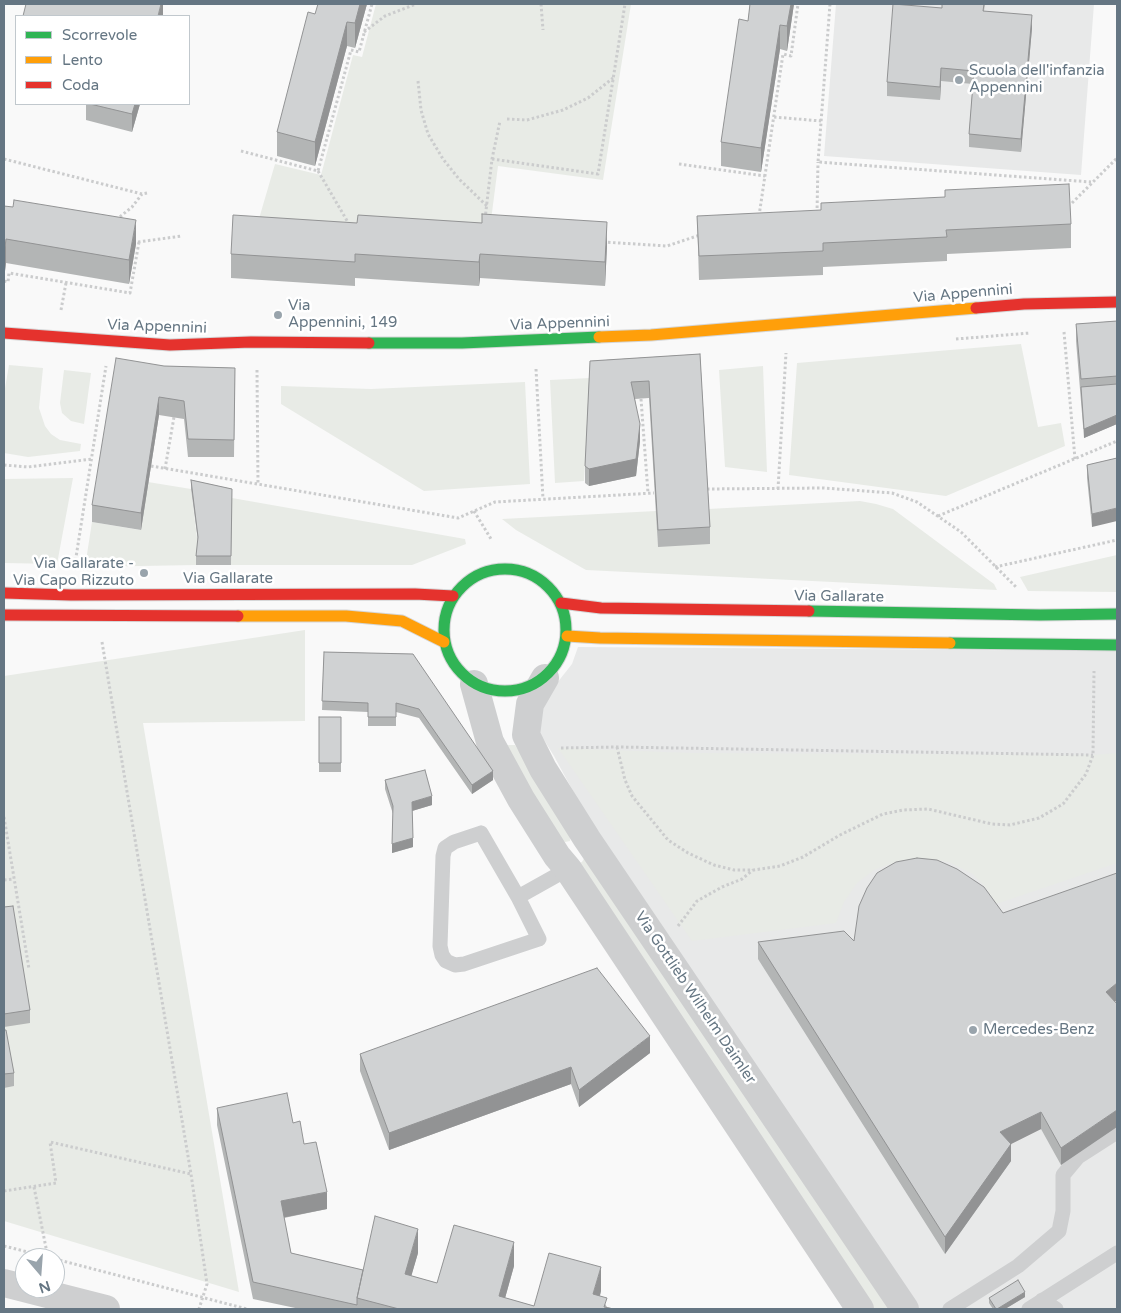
<!DOCTYPE html>
<style>
body{margin:0}
#map{position:relative;width:1121px;height:1313px;overflow:hidden;background:#f9f9f9;font-family:"Varela Round",sans-serif}
canvas{display:block}
.frame{position:absolute;inset:0;border:5px solid #657683;pointer-events:none}
.legend{position:absolute;left:15px;top:15px;width:175px;height:90px;box-sizing:border-box;background:#fff;border:1px solid #c1c8cd;margin:0;padding:6px 9px;list-style:none;font-size:15px;color:#657683}
.legend li{display:flex;align-items:center;gap:10px;height:25px}
.legend b{width:25px;border:1px solid #c1c8cd}
.north{position:absolute;left:15px;top:1248px;width:50px;height:50px;box-sizing:border-box;background:#fff;border:1px solid #c1c8cd;border-radius:50%;rotate:162deg;font-size:14px;font-weight:700;line-height:20px;text-align:center;color:#657683}
.north::after{content:'';display:block;margin:auto;width:18px;height:22px;background:#99a4ac;clip-path:polygon(50% 0,100% 100%,50% 72%,0 100%)}
</style>
<div id="map">
<canvas width="1121" height="1313"></canvas>
<div class="frame"></div>
<ul class="legend">
<li><b style="height:6px;background:#30b455"></b>Scorrevole</li>
<li><b style="height:6px;background:#ff9f0a"></b>Lento</li>
<li><b style="height:6px;background:#e5322d"></b>Coda</li>
</ul>
<div class="north">N</div>
</div>
<script>
const ctx = document.querySelector('canvas').getContext('2d');
ctx.lineJoin = 'round';
function paint(path, color) { ctx.fillStyle = color; ctx.fill(path, 'evenodd'); }
const toPath = rows => new Path2D(rows.map(r => 'M' + r).join(''));
function strokePath(path, color, width, dash) { ctx.strokeStyle = color; ctx.lineWidth = width; ctx.lineCap = dash ? 'butt' : 'round'; ctx.setLineDash(dash || []); ctx.stroke(path); }
function write(font, color, halo, rows, align = 'center') {
  ctx.font = font + ' "Varela Round",sans-serif'; ctx.lineWidth = 5; ctx.setLineDash([]); ctx.textBaseline = 'middle'; ctx.strokeStyle = halo; ctx.fillStyle = color; for (const [text, x, y, turn = 0] of rows) {
    ctx.save(); ctx.translate(x, y); ctx.rotate((+turn || 0) * Math.PI / 180); ctx.textAlign = isNaN(turn) ? turn : align; if (halo) ctx.strokeText(text, 0, 0); ctx.fillText(text, 0, 0); ctx.restore();
  }
}
paint(toPath([
 [836,4,1094,4,1081,175,824,156],
 [578,647,1117,651,1117,1309,913,1309,593,828,554,756,539,732,542,702,572,664]
]), '#e8e9e9');
paint(toPath([
 [376,4,631,4,603,180,498,166,490,228,256,229,275,164,321,175,353,55,362,57],
 [1021,344,1038,427,1061,423,1065,446,946,496,789,475,797,363],
 [9,365,43,368,39,408,45,426,51,434,60,440,81,444,80,451,28,457,4,453,4,394],
 [763,366,767,472,725,467,719,370],
 [64,370,91,373,84,424,71,421,62,413,60,403],
 [590,378,584,481,555,483,550,380],
 [525,382,530,484,424,491,281,404,281,386,371,389],
 [73,478,57,564,4,563,4,479],
 [148,482,191,489,198,546,196,565,85,567,92,522,140,530],
 [232,498,465,539,466,544,412,565,231,565],
 [860,501,876,504,893,509,994,584,997,590,586,570,516,530,502,519,656,511,658,547,708,509],
 [1117,555,1117,592,1028,591,1020,577],
 [305,630,305,721,143,723,239,1292,4,1221,4,676],
 [505,745,515,745,571,833,570,841,565,842,560,839],
 [558,748,692,753,1093,755,1117,753,1117,863,996,904,986,888,973,874,949,862,923,858,896,862,874,870,857,883,844,902,836,923,692,941],
 [586,855,891,1309,872,1309,578,863,582,862]
]), '#e8ebe6');
const fast = toPath([
 [369,343,462,343,599,337],
 '444 630a61 61 0 1 1 122 0a61 61 0 1 1-122 0Z',
 [809,611,1040,615,1117,614],
 [950,643,1117,645]
]);
const slow = toPath([
 [599,337,651,335,976,308],
 [238,616,346,616,402,621,444,642],
 [567,636,600,638,950,643]
]);
const jam = toPath([
 [976,308,1024,304,1117,302],
 [4,333,170,345,251,342,369,343],
 [4,593,71,595,415,594,453,596],
 [561,603,601,608,809,611],
 [4,615,238,616]
]);
strokePath(fast, '#d5d6d7', 13);
strokePath(slow, '#d5d6d7', 13);
strokePath(jam, '#d5d6d7', 13);
strokePath(toPath([
 [541,4,543,30],
 [830,4,818,162,1091,182],
 [364,32,385,16,416,4],
 [418,81,421,110,428,134,443,159,459,179,487,206],
 [774,117,821,121],
 [507,119,527,120,563,110,588,98,613,78],
 [241,151,318,171,351,50,359,52,372,4],
 [4,159,142,194,147,193],
 [492,159,598,174,625,4],
 [679,164,765,176],
 [318,171,349,224],
 [1067,203,1072,203,1117,158],
 [817,213,818,162],
 [759,216,783,54,791,56,798,4],
 [485,219,492,159,500,121],
 [116,220,132,207,142,194],
 [138,242,182,236],
 [603,242,667,246,700,235],
 [4,281,8,282,9,273,130,293,139,242],
 [61,310,66,283],
 [1064,332,1075,459],
 [956,339,1030,333],
 [536,369,543,499],
 [257,370,258,485],
 [641,399,648,493],
 [4,465,28,467,92,459],
 [151,466,458,518,495,502,654,493],
 [165,469,174,417],
 [707,489,824,488,892,493,917,502,961,532,1017,588],
 [778,489,786,353],
 [474,511,491,539],
 [938,516,1117,441],
 [995,567,1117,540],
 [74,570,106,366],
 [102,642,191,1174,207,1284,199,1309],
 [617,747,625,780,632,796,668,840,688,853,714,865,734,870,754,870,780,866,803,857,840,835,883,814,903,810,928,809,992,824,1010,825,1039,818,1063,804,1086,774,1093,755,1094,671],
 [561,748,617,747,1093,755],
 [4,817,29,969],
 [4,880,14,879],
 [678,926,697,901,722,887,742,879,753,870],
 [34,1187,48,1258],
 [4,1191,56,1183,50,1142,191,1174],
 [4,1246,52,1258],
 [55,1259,247,1309]
]), '#cbcccd', 3, [2.5, 2.5]);
strokePath(toPath([
 [481,833,518,897,539,939,464,964,455,965,446,961,442,955,440,946,443,856,445,848,454,842,481,833],
 [518,897,568,869],
 [1042,1300,1056,1309],
 [950,1309,1018,1266,1059,1231,1063,1211,1063,1175,1078,1157,1117,1132],
 [1029,1309,1117,1253]
]), '#cecfd0', 15);
strokePath(toPath([
 [545,678,530,704,526,735,543,769,587,839,905,1309],
 [474,684,490,742,521,799,557,856,568,869,860,1309],
 [4,1283,106,1309]
]), '#cecfd0', 28);
strokePath(fast, '#30b455', 11);
strokePath(slow, '#ff9f0a', 11);
strokePath(jam, '#e5322d', 11);
paint(toPath([
 [367,4,355,48,347,46,315,166,277,156,277,132,315,14],
 [750,4,794,4,787,51,780,49,761,172,721,166,721,142,748,21],
 [942,4,985,4,984,11,1032,28,1021,152,969,147,969,134,973,84,941,81,940,100,887,96,887,82,942,8],
 [86,104,140,104,132,132,86,120],
 [4,206,136,244,129,284,6,263,5,271,4,271],
 [697,216,1071,224,1071,248,947,254,947,261,823,267,823,275,699,280],
 [607,246,605,286,480,278,479,286,355,278,355,286,231,278,231,254],
 [1117,321,1117,424,1084,438,1076,341,1076,324],
 [700,354,710,527,710,544,658,547,649,398,635,399,640,441,636,476,589,486,585,483,585,466,590,361],
 [164,366,235,368,234,457,188,457,184,419,159,415,141,530,92,522,92,505],
 [1117,458,1092,527,1087,478,1087,465],
 [191,480,232,489,231,565,196,565,196,556,198,541,191,489],
 [324,652,413,654,493,780,472,794,419,718,396,712,396,726,368,726,368,712,322,710],
 [319,717,341,717,341,772,319,772],
 [385,780,432,805,412,811,413,847,392,853,393,814,385,789],
 [4,907,30,1010,30,1023,4,1027],
 [1003,913,1115,1002,1061,1165,1041,1129,1011,1144,1011,1161,945,1254,758,959,758,942,854,941],
 [4,1030,14,1073,14,1086,4,1088],
 [650,1053,579,1107,571,1084,389,1150,360,1071,360,1054],
 [217,1108,293,1123,304,1144,327,1209,284,1218,291,1253,363,1270,418,1253,411,1276,437,1283,514,1266,505,1298,534,1306,601,1291,600,1296,607,1307,614,1309,300,1309,253,1299,217,1125],
 [1025,1297,1005,1309,993,1309,989,1303,989,1298]
]), '#b3b5b5');
paint(toPath([
 [161,4,163,4,163,16,158,16],
 [360,4,367,4,355,48,355,23],
 [791,4,794,4,787,51,787,26],
 [1032,15,1032,28,1021,152,1021,139],
 [347,22,347,46,315,166,315,142],
 [780,25,780,49,761,172,761,148],
 [941,68,941,81,940,100,940,87],
 [135,104,140,104,132,132,132,114],
 [136,220,136,244,129,284,129,260],
 [607,222,607,246,605,286,605,262],
 [6,239,6,263,5,271,5,247],
 [480,254,480,278,479,286,479,262],
 [159,397,159,415,141,530,141,513],
 [1117,415,1117,424,1084,438,1084,429],
 [640,424,640,441,636,476,589,486,589,469],
 [1117,508,1117,521,1092,527,1092,514],
 [493,771,493,780,472,794,472,785],
 [432,796,432,805,412,811,412,802],
 [413,838,413,847,392,853,392,844],
 [1117,983,1117,1000,1106,1009,1106,992],
 [650,1036,650,1053,579,1107,579,1090],
 [571,1067,571,1084,389,1150,389,1133],
 [1117,1110,1117,1127,1061,1165,1061,1148],
 [1041,1112,1041,1129,1011,1144,1011,1161,945,1254,945,1237,1000,1132],
 [327,1192,327,1209,281,1218,281,1201],
 [418,1229,418,1253,405,1298,405,1274],
 [514,1242,514,1266,502,1309,499,1296],
 [601,1267,601,1291,596,1309,593,1294],
 [1025,1292,1025,1297,1005,1309,997,1309]
]), '#929394');
const building = toPath([
 [26,4,161,4,158,16,23,16,26,4],
 [318,4,360,4,355,23,347,22,315,142,277,132,308,12,315,14,318,4],
 [750,4,791,4,787,26,780,25,761,148,721,142,739,19,748,21,750,4],
 [893,4,942,8,942,4,984,4,983,11,1032,15,1021,139,969,134,974,71,941,68,940,87,887,82,893,4],
 [90,104,135,104,132,114,90,104],
 [1069,184,1071,224,946,230,947,237,823,243,823,251,699,256,697,216,821,210,821,203,945,197,945,190,1069,184],
 [14,200,136,220,129,260,6,239,5,247,4,246,4,206,13,207,14,200],
 [482,214,607,222,605,262,480,254,479,262,355,254,355,262,231,254,233,215,357,223,358,215,482,223,482,214],
 [1117,321,1117,376,1081,379,1076,324,1117,321],
 [700,354,710,527,658,530,649,381,631,382,640,424,636,459,589,469,585,466,590,361,700,354],
 [116,358,164,366,235,368,234,440,188,439,184,401,159,397,141,513,92,505,116,358],
 [1117,384,1117,415,1084,429,1081,387,1117,384],
 [1117,458,1117,508,1092,514,1087,465,1117,458],
 [191,480,232,489,231,556,196,556,198,537,191,480],
 [324,652,413,654,493,771,472,785,419,709,396,703,396,717,368,717,368,703,322,701,324,652],
 [319,717,341,717,341,763,319,763,319,717],
 [425,770,432,796,412,802,413,838,392,844,393,806,385,780,425,770],
 [917,858,937,860,957,869,984,887,1003,913,1117,873,1117,983,1106,992,1117,1004,1117,1110,1061,1148,1041,1112,1000,1132,1011,1144,945,1237,758,942,844,931,854,941,859,906,867,888,877,873,896,862,917,858],
 [13,906,30,1010,4,1014,4,907,13,906],
 [597,968,650,1036,579,1090,571,1067,389,1133,360,1054,597,968],
 [4,1030,6,1030,14,1073,4,1074,4,1030],
 [287,1093,293,1123,300,1121,304,1144,316,1142,327,1192,281,1201,291,1253,363,1270,357,1298,357,1305,253,1282,217,1108,287,1093],
 [375,1216,418,1229,405,1274,437,1283,454,1225,514,1242,499,1296,534,1306,549,1253,601,1267,593,1294,607,1298,604,1307,614,1309,399,1309,357,1298,375,1216],
 [1018,1280,1025,1292,997,1309,996,1309,989,1298,1018,1280]
]);
paint(building, '#d0d2d3');
strokePath(building, '#929394', 1);
for (const [x, y, r, color] of [
 [959,80,5,"#99a4ac"],
 [278,315,5,"#99a4ac"],
 [144,573,5,"#99a4ac"],
 [973,1030,5,"#99a4ac"]
]) { const dot = new Path2D(); dot.arc(x, y, r, 0, 2 * Math.PI); ctx.fillStyle = color; ctx.fill(dot); strokePath(dot, '#fff', 2); }
write('15px', '#657683', '#fff', [
 ["Scuola dell'infanzia",969,71],
 ["Appennini",969,88],
 ["Via",288,306],
 ["Appennini, 149",288,323],
 ["Via Gallarate -",134,564,"right"],
 ["Via Capo Rizzuto",134,581,"right"],
 ["Mercedes-Benz",983,1030]
], 'left');
write('15px', '#657683', '#fff', [
 ["Via Appennini",963,294,-5],
 ["Via Appennini",560,324,-2],
 ["Via Appennini",157,327,2],
 ["Via Gallarate",228,579],
 ["Via Gallarate",839,597,1],
 ["Via Gottlieb Wilhelm Daimler",695,998,56]
]);
</script>
